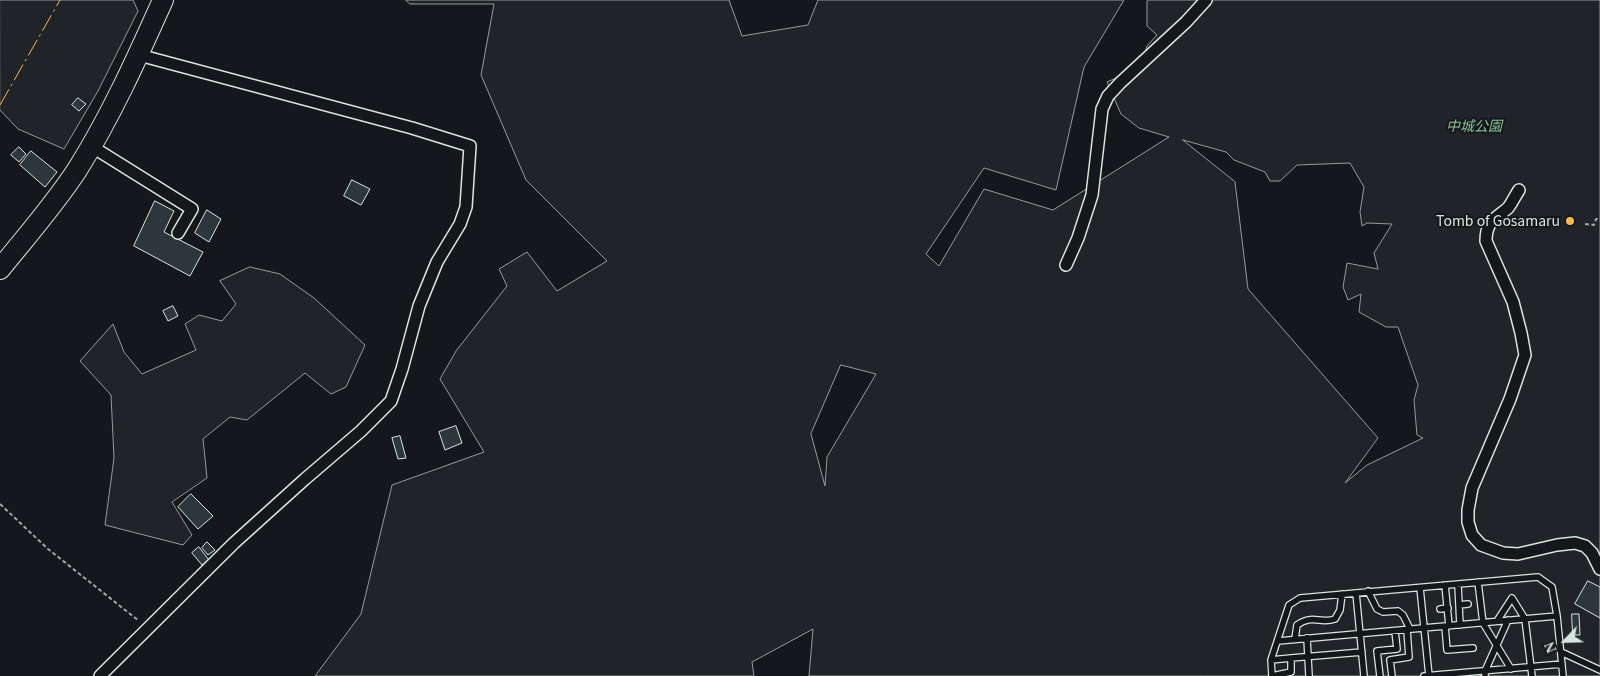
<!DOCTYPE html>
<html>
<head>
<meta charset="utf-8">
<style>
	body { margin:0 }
	#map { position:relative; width:1600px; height:676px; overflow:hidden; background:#14181c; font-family:Georgia,serif }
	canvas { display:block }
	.north { position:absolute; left:1540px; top:616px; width:50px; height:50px; -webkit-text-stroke:4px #14181c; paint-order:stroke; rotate:246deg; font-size:14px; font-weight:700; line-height:20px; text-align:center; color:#d8e6dc }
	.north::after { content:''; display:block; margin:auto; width:18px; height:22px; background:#d8e6dc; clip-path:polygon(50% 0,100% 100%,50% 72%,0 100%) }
</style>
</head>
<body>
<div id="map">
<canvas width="1600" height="676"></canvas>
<div class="north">N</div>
</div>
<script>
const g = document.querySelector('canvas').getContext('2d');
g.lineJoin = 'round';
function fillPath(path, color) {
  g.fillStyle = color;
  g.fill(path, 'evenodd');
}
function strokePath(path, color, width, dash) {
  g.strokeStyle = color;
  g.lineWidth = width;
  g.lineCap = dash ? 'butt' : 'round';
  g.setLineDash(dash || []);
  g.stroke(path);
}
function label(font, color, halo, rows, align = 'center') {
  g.font = font + ' Georgia,"Noto Sans JP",serif';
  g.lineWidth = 4;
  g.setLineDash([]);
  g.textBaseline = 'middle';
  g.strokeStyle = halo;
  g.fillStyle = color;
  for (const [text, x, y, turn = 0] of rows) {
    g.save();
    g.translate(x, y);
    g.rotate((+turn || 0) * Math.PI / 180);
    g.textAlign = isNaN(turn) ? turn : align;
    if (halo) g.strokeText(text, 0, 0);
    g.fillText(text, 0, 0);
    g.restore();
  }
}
const green = new Path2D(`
	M0 0H133L138 11 98 91 64 149 18 129 0 110Z
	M406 0H729L742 36 808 25 818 0H1124L1084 67 1056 190 984 168 926 254 939 266 984 189 1053 210 1169 137 1139 128 1121 114 1107 82 1134 70 1141 65 1147 46 1157 35 1147 26V1L1149 0H1600V676H809L813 629 752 662 754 676H315L361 614 392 485 484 452 440 379 456 351 507 286 499 269 527 252 557 291 607 261 526 180 481 75 494 4H410ZM1183 140 1226 152 1234 160 1265 172 1270 181H1280L1297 165 1350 163 1364 187 1360 212 1362 226 1367 223 1392 224 1374 253 1378 269 1347 263 1343 287 1348 300 1361 294 1359 312 1386 327H1398L1418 385 1414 400 1417 435 1423 438 1367 465 1345 483 1378 438 1248 289 1235 182ZM841 365 876 374 827 457 825 486 811 434Z
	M250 267 280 274 314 298 365 345 346 387 331 394 305 373 247 420 230 417 203 439 207 478 172 502 192 535 183 545 105 525 114 458 111 395 80 361 113 324 124 352 142 374 196 350 185 324 199 315 222 321 236 304 220 281Z`);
const building = new Path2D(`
	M78 98 86 104 79 111 72 105Z
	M19 147 26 154 19 162 11 155Z
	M31 151 57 172 45 187 20 165Z
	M352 180 370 189 361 205 344 196Z
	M155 201 174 211 164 232 203 252 190 276 134 246Z
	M207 210 221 219 209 242 195 233Z
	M173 306 178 316 168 321 163 311Z
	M456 426 462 443 445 450 439 432Z
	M400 436 406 458 398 459 392 438Z
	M191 494 213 516 198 529 178 507Z
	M207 542 215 550 208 555 202 548Z
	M199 547 209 560 202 565 192 553Z
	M1588 581 1600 587V618L1575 604Z
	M1572 614H1579L1580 635H1573Z`);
const path = new Path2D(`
	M1585 224 1594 225 1596 219H1600
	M0 504 48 549 139 621`);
const lane = new Path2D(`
	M1478 582 1483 623 1511 669
	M1445 585 1449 626
	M1458 585 1460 625
	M1420 588 1429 676
	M1368 591 1377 609 1383 612 1398 611 1403 615 1410 629
	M1356 593 1364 676
	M1459 605 1468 604
	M1440 609 1448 608
	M1497 621 1512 598 1525 619 1532 676
	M1445 626 1447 650 1473 648
	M1307 638 1309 676
	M1295 639 1297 625C1312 614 1320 624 1335 619L1340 610 1342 594
	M1278 641 1557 616
	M1561 652 1600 670
	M1271 660 1291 658
	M1272 676 1271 660 1289 605 1300 598 1538 577 1552 587 1557 616 1563 676
	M1272 676 1291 672V658L1362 652
	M1380 676 1377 651 1397 649 1395 631
	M1392 676 1390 660 1409 657 1407 630
	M1424 676 1562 664
	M1485 676V671L1508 620`);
const street = new Path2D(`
	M91 146 192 209 178 233
	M1519 190C1515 196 1512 203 1508 208 1495 219 1486 221 1486 241L1513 302 1521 333 1525 355 1510 399 1472 488 1468 510V522L1472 535 1481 545 1503 553 1518 554 1557 545 1575 543 1585 546 1592 553 1600 569
	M1066 265 1078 238 1092 195 1102 109 1108 96 1120 83 1186 22 1206 0
	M100 676 234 543 305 479 361 431 391 401 402 369 419 306 437 262 460 224 466 207 470 146 412 128 139 55`);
const highway = new Path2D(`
	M0 269C26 237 54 205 77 170 111 116 137 58 163 0`);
const power = new Path2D(`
	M0 105 60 0`);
const markers = [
	[1570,221,5,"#ffb74d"]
];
const parkNames = [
	["中城公園",1474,126]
];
const poiNames = [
	["Tomb of Gosamaru",1560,221]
];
fillPath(green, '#202428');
strokePath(green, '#939e99', 1);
fillPath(building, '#2c363c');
strokePath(building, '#d8e6dc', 1);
strokePath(lane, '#d8e6dc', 8);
strokePath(street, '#d8e6dc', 14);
strokePath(highway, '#d8e6dc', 22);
strokePath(path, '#9da8a2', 2, [4, 2.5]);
strokePath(lane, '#14181c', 5.5);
strokePath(street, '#14181c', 11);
strokePath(highway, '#14181c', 20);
strokePath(power, '#ffb74d', 1, [18, 4, 2.5, 4]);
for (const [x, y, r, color] of markers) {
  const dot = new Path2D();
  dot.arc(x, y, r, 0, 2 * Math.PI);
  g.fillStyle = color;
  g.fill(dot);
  strokePath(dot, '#14181c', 2);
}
label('italic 14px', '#8ac095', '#14181c', parkNames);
label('14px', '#d8e6dc', '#14181c', poiNames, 'right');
</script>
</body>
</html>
